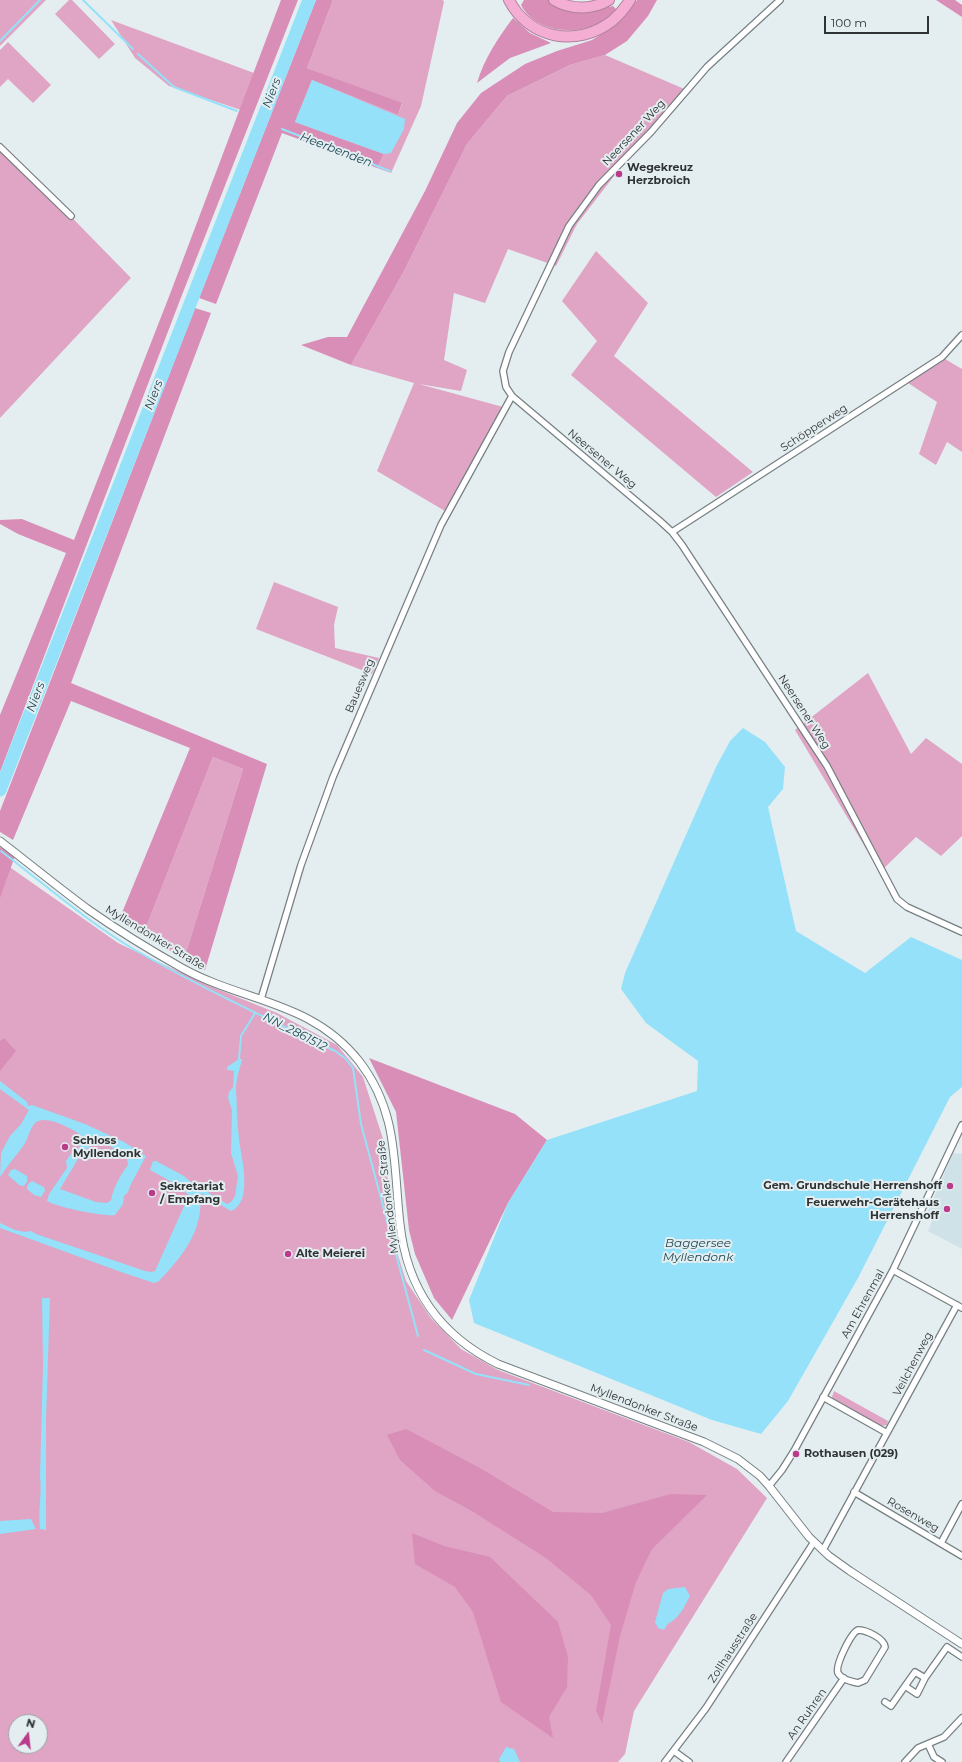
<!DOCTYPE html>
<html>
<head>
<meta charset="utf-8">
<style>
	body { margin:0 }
	#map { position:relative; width:962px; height:1762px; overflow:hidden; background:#e4eef1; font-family:Montserrat,sans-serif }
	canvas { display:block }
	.north { position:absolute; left:8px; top:1714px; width:40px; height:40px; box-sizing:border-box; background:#e4eef1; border:1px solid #9ca3a5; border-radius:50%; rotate:15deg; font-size:11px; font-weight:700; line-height:16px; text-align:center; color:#2f3334 }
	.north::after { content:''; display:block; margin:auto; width:14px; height:18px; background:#b93b8a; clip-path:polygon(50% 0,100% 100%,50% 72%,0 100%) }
	.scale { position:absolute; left:824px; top:16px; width:105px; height:18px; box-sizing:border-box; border:2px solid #2f3334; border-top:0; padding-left:5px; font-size:12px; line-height:14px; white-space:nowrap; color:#2f3334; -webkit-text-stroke:3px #e4eef1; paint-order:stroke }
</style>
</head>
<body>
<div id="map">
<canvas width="962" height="1762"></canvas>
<div class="north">N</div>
<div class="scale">100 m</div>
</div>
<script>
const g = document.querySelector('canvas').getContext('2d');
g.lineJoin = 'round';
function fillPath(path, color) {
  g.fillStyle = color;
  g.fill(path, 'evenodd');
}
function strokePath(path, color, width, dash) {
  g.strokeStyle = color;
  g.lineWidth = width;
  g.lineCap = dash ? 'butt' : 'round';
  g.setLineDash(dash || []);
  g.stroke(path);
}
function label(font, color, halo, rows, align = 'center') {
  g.font = font + ' Montserrat,sans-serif';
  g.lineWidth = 4;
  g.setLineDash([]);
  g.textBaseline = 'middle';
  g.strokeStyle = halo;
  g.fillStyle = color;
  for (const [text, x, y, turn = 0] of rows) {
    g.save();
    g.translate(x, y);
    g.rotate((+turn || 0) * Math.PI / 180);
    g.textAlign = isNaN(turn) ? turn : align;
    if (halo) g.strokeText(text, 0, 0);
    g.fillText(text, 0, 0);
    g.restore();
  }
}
const built = new Path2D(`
	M953 1153 962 1154V1249L928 1231 932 1221 925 1218Z`);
const green = new Path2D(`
	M0 0H46L0 46Z
	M69 0H72L115 44 99 59 55 14Z
	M333 0H443L444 2 421 106 391 173 377 168 384 154 295 122 312 80 398 115 402 104 307 68Z
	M111 20 254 73 241 110 169 86 135 58Z
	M8 42 51 85 33 103 8 79 0 87V50Z
	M605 55 689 91 628 158 577 224 556 266 508 249 485 303 454 293 444 360 467 370 461 391 419 384 503 407 445 511 377 471 414 383 351 365 403 273 467 144 507 96 570 65Z
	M0 144 131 278 0 418Z
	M596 251 648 303 614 356 753 472 716 497 571 375 597 341 562 301Z
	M945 359 962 369V452L947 442 936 465 919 454 937 402 908 383Z
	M274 582 338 607 334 625 335 648 379 658 372 674 256 629Z
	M868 673 911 754 926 738 962 764V836L941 856 916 837 880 872 795 730Z
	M213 757 243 769 184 959 143 935Z
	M1 861 118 943 207 985 277 1013 337 1045 363 1077 385 1145 392 1236 406 1281 431 1318 461 1349 498 1370 689 1442 737 1469 767 1498 634 1711 625 1754 618 1762H0V864ZM16 1722H40V1746H16Z
	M834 1391 888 1421 887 1425 881 1426 834 1400 832 1397Z`);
const forest = new Path2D(`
	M281 0H298L180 300 0 772V715L66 553 18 534 0 524V520L22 519 74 540 170 294Z
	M316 0H333L307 68 402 103 398 115 312 80 295 122 384 154 377 168 282 133 216 304 199 298Z
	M524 0H549L598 9 613 6 617 10C612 13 607 19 602 22 577 36 535 33 521 5Z
	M637 0H657L648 16 627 41 605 55 570 65 507 96 467 144 403 273 351 365 301 345 328 337H347L425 191 457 123 481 93 525 64 557 51 592 40 616 25Z
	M936 0H955L962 5V17Z
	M513 18 530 33 551 43 510 58 477 83C484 59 498 38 513 18Z
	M195 308 211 313 71 683 267 764 205 970 184 959 243 769 213 757 143 935 119 920 190 748 71 701 13 840 0 832V811Z
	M0 847 15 856 0 898Z
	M4 1038 16 1051 0 1071V1041Z
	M369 1058 515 1114 547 1140 508 1203 452 1320 434 1298 415 1254 409 1230 396 1112Z
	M406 1429 480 1468 553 1512 602 1513 671 1494 707 1495 652 1549 636 1582 620 1636 602 1723 596 1711 611 1625 591 1595 546 1558 472 1511 435 1491 400 1460 387 1435Z
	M412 1533 444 1546 490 1557 558 1622 568 1657 567 1687 549 1717 553 1738 501 1702 473 1612 455 1587 415 1564Z`);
const water = new Path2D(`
	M312 80 405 119 404 129 391 153 384 154 295 122Z
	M743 728 765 742 785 767 783 789 768 807 796 931 865 973 911 937 962 960V1087L950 1097 858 1278 788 1401 761 1434 712 1420 474 1323 469 1300 508 1203 547 1140 697 1091 698 1061 646 1023 621 989 625 973 716 767 730 741Z
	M239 1059H242C240 1069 236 1079 236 1089 237 1106 237 1123 239 1139 241 1157 254 1202 231 1211L202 1194 200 1195C204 1230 182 1257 159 1281L154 1283 121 1272 0 1228V1223L15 1230 25 1232 31 1231 36 1234 145 1271 151 1272 155 1271 189 1195 170 1181 150 1170 153 1161H156L184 1176 192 1183 200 1186 209 1193 227 1204 231 1202 235 1196 238 1176 231 1153 232 1110 228 1098 229 1092 233 1087 234 1071 227 1070V1067Z
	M0 1081 27 1102 28 1106 32 1105 85 1124 124 1142 146 1156 130 1186 128 1192 124 1196 123 1204 115 1215C105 1217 56 1207 47 1201L49 1194 67 1168 66 1161 72 1152 75 1154 85 1138C76 1131 46 1113 35 1123 30 1128 28 1139 24 1145 16 1156 7 1166 0 1177L1 1153 10 1136 21 1124 29 1110 0 1089ZM97 1137 127 1158 128 1165C121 1174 113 1188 111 1200L107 1203 96 1202 60 1189 84 1149 90 1148 88 1142 90 1139Z
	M15 1169 27 1176V1182L24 1186 19 1185 8 1175 11 1170Z
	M32 1181 44 1187 45 1191 41 1197 34 1195 27 1189 28 1184Z
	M42 1298H50L46 1419V1530L40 1529C38 1511 42 1494 40 1476L43 1366Z
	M31 1519 36 1529 0 1534V1521Z
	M685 1587 690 1596C686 1603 682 1613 675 1619 669 1624 669 1621 664 1630L658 1628 655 1622 663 1593 668 1589Z
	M506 1747 514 1749 520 1762H500L499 1759Z`);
const stream = new Path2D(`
	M83 0 133 49
	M0 41 40 0
	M138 54 174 87 237 111
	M282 129 390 171
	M1 851C45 885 88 922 135 950 200 987 268 1019 335 1051L345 1058 353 1068 361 1124 418 1336
	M239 1059 241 1036 255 1013
	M424 1350 476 1374 529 1385`);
const river = new Path2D(`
	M0 790 309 0`);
const minor = new Path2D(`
	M780 0 707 67 651 132 599 185 569 226 509 352 503 371 506 387 512 396 660 521 672 532 682 545 827 766 897 899 907 907 962 932
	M0 147 71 216
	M672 532 942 357 962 335
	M261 999 301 865 333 777 441 525 512 396
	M893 1270 962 1308
	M823 1397 887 1433
	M769 1486 782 1470 794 1451 893 1270 962 1125
	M854 1492 962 1556
	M941 1543 962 1504
	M823 1550 957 1305
	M858 1630C866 1630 884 1638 885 1647L865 1680 858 1683C853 1682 841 1679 838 1673 835 1665 851 1633 858 1630Z
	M925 1678 917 1694 905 1686 915 1672 925 1678 947 1647 962 1657
	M885 1702 891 1706 905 1686
	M928 1744 934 1757 942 1762
	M674 1751 689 1762
	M665 1762 706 1708 814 1542
	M786 1762 844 1678
	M905 1762 918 1748 944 1737 962 1718`);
const tertiary = new Path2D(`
	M0 841C30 864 59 888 89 910 119 931 150 950 182 968 243 1002 312 1001 359 1061 399 1113 393 1163 400 1224 407 1289 441 1336 498 1364L704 1442 738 1459 760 1476 769 1486 809 1537 829 1556 850 1571 962 1644`);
const motorway = new Path2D(`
	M509 0C529 39 577 48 612 21 619 15 625 8 630 0
	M554 0C571 10 592 10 609 0`);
const markers = [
	[619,174,4,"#b93b8a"],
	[65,1147,4,"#b93b8a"],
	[950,1186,4,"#b93b8a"],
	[152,1193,4,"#b93b8a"],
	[947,1209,4,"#b93b8a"],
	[288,1254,4,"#b93b8a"],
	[796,1454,4,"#b93b8a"]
];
const streetNames = [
	["Neersener Weg",634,133,-47],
	["Schöpperweg",814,428,-33],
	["Neersener Weg",602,459,40],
	["Bauesweg",360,686,-67],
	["Neersener Weg",804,712,57],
	["Myllendonker Straße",155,938,31],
	["Myllendonker Straße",388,1197,-97],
	["Am Ehrenmal",863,1304,-61],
	["Veilchenweg",913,1364,-62],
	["Myllendonker Straße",644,1408,21],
	["Rosenweg",913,1515,30],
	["Zollhausstraße",733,1648,-57],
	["An Ruhren",807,1714,-55]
];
const poiNames = [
	["Wegekreuz",627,168],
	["Herzbroich",627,181],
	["Schloss",73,1141],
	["Myllendonk",73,1154],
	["Gem. Grundschule Herrenshoff",942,1186,"right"],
	["Sekretariat",160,1187],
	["/ Empfang",160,1200],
	["Feuerwehr-Gerätehaus",939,1203,"right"],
	["Herrenshoff",939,1216,"right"],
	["Alte Meierei",296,1254],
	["Rothausen (029)",804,1454]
];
const waterNames = [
	["Niers",272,93,-69],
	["Heerbenden",336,150,21],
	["Niers",154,395,-69],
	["Niers",36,697,-69],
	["NN_2861512",295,1032,27],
	["Baggersee",698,1243],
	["Myllendonk",698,1257]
];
fillPath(built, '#cfe2e8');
fillPath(green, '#e0a4c4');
fillPath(forest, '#d98eb7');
fillPath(water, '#94e1f9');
strokePath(stream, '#94e1f9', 2);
strokePath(river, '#94e1f9', 13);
strokePath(minor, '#778083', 8);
strokePath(tertiary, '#778083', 9);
strokePath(motorway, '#af829b', 12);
strokePath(minor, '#fff', 5.5);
strokePath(tertiary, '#fff', 7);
strokePath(motorway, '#f4add3', 10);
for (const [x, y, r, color] of markers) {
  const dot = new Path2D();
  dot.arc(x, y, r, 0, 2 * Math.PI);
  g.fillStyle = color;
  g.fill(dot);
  strokePath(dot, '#e4eef1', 1.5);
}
label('11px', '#2f3334', '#e4eef1', streetNames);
label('bold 11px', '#2f3334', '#e4eef1', poiNames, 'left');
label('italic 12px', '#1c4956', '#e4eef1', waterNames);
</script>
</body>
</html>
